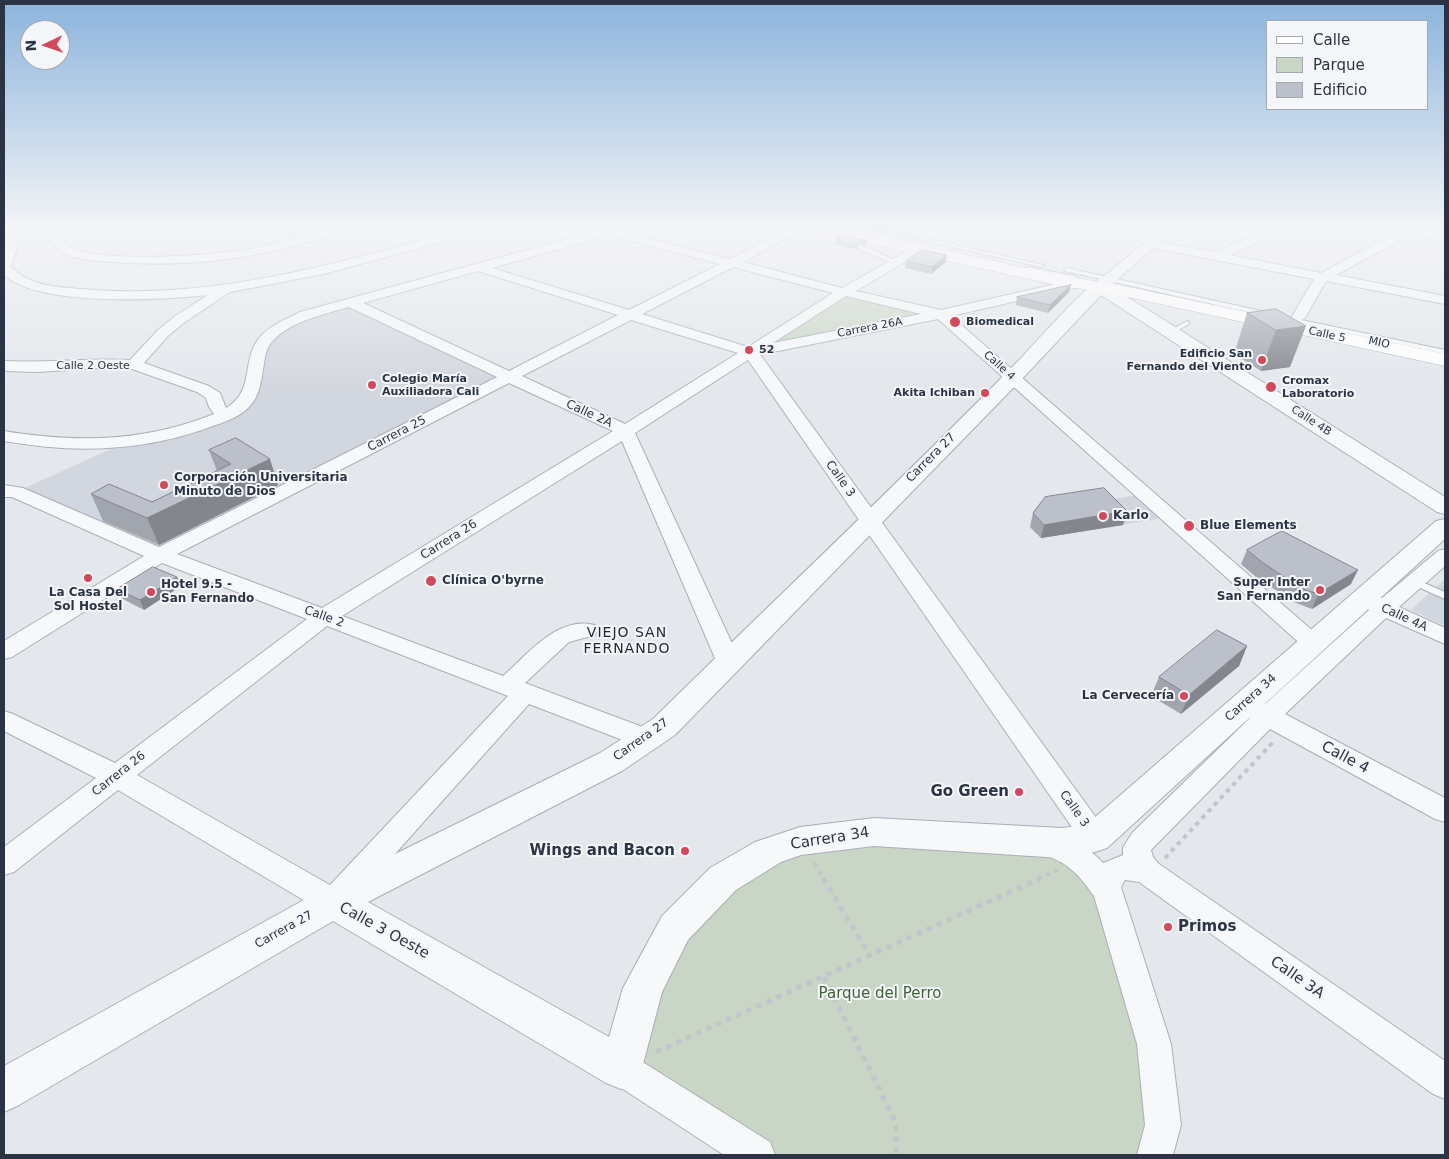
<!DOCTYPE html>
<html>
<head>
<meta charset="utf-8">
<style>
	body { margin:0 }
	#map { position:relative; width:1449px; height:1159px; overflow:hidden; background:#e4e7ec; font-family:"DejaVu Sans",sans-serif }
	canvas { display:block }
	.frame { position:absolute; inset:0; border:5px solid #2b3445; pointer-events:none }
	.legend { position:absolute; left:1266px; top:20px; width:162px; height:90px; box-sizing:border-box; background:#f4f6f9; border:1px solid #a4a8b1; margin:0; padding:6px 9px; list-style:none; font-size:15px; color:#2b3445 }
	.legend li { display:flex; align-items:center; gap:10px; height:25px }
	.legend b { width:25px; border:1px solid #a4a8b1 }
	.north { position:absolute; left:20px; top:20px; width:50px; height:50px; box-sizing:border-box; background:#f4f6f9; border:1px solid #a4a8b1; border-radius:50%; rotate:267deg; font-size:14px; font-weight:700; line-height:20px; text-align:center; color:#2b3445 }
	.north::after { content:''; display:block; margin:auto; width:18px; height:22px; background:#d1495b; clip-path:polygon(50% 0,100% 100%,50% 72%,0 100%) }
</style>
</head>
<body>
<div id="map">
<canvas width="1449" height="1159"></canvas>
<div class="frame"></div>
<ul class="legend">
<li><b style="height:6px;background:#fff"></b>Calle</li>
<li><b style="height:14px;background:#c9d6c5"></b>Parque</li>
<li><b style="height:14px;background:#bbc0ca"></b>Edificio</li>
</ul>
<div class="north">N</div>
</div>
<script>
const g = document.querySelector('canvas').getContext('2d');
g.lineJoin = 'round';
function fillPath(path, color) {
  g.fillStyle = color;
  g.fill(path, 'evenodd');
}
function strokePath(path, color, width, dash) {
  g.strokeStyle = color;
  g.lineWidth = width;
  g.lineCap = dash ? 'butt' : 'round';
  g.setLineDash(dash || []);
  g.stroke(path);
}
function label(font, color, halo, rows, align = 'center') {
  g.font = font + ' "DejaVu Sans",sans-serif';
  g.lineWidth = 4;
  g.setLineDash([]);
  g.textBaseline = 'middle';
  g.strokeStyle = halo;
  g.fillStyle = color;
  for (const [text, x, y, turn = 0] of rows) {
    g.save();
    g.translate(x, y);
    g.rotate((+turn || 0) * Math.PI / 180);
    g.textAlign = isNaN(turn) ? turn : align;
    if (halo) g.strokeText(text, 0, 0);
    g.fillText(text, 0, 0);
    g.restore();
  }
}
const built = new Path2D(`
	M349 302 508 377 160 555 16 492 122 444 155 439 245 403 255 365 279 330Z
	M1145 494 1169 517 1041 538 1030 527 1039 515 1033 512 1036 509 1042 510Z
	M1445 579V626L1411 610Z`);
const green = new Path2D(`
	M844 292 941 314 750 352Z
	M800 841 1045 843 1089 867 1163 1125 1155 1155H757L621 1068 675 928Z`);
const pathFar1 = new Path2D(`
	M1165 858 1274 741
	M814 863 824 879
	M1038 879 1058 870`);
const path = new Path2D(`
	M823 878 870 956
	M824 977 896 1123V1155
	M656 1052 1041 878`);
const service = new Path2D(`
	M873 229H885L1044 265 1041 267Z
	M836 231 841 232 834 240 836 241V243L828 242V240Z
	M860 246 875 251 898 262 893 263 858 249 857 248Z
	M1028 267 1075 276 1078 278 1075 280 1026 270 1025 269Z
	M1067 268 1270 313 1273 315 1270 317 1065 271 1064 270Z
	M1287 317 1445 350V354L1285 320 1284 319Z
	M1187 321 1189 322V324L1173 333 1168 332Z
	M1415 579 1445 592V599L1411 584 1410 582Z`);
const minor = new Path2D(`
	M46 229H57C61 234 63 242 68 245 96 265 216 255 252 249 282 243 311 229 340 229 333 237 316 240 305 243 242 261 178 267 112 262 96 261 75 260 60 251 53 247 50 237 46 229Z
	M205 229H305L306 231 300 235 248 237 210 232Z
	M463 229H483L482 231 324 274 230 292 185 322 168 336 144 363 209 386 220 393 226 408C256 390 240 361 260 337 270 325 287 319 300 312L604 229H624L622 232 730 259 788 229H803L743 262 842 288 916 246 922 250 920 253 856 291 941 310 1078 279 1083 280 1085 283 1083 286 951 316 1321 638 1324 643 1321 648 1313 651 1305 648 938 319 763 354 759 353 1105 830 1109 838 1105 846 1095 850 1085 846 748 360 635 433 741 663 737 669 729 671 721 669 717 663 622 441 342 616 503 676C528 654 558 615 595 625L598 630 595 635 569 642 525 683 656 732 660 739 656 746 647 749 638 746 529 704 344 911 333 915 322 911 118 790 14 872 4 875V847L96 778 4 731V711L13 714 115 763 307 619 162 563 12 657 4 659V641L144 556 12 497H4V485L23 488 159 547 497 377 349 307C325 314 287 322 271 343 266 349 265 357 264 364 261 379 261 395 249 407 238 419 218 424 202 430 136 452 72 453 4 441V431C76 443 145 442 214 414L209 407 206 398 197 392 132 369 101 368 37 372 4 371V361C46 363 88 358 130 360L158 330 175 316 208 295C161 300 39 307 4 275V251L6 246 4 238H12L18 245 11 267C29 286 57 287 82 289 212 301 338 263 463 229ZM609 235 720 264 629 310 492 268ZM733 267 833 293 748 347 642 314ZM478 271 618 315 509 371 363 303ZM846 296 921 314 773 343ZM631 320 738 353 625 424 522 376ZM509 383 613 431 322 608 177 554ZM327 626 508 696 330 885 137 775Z
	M1151 229H1163L1158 242 1215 252 1269 229H1285L1230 255 1321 273 1402 229H1423L1445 235V243L1412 234 1336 275 1445 296V304L1326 281 1305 318 1298 322 1291 318 1314 279 1153 248 1118 279H1108L1107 276 1108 273 1146 242Z
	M1445 549V566L1399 607 1445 628V644L1386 618 1285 714 1445 798V822L1435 819 1270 729 1151 850 1153 857 1159 864 1445 1061V1099L1433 1094 1139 882 1125 880 1121 887 1171 1044 1181 1125 1173 1155H1137L1145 1125 1137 1044 1094 896C1086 885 1078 874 1067 866 1056 858 1042 856 1036 844L1040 836C1062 828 1088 847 1103 863L1123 855V847L1133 832 1250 718 1244 710 1247 704 1256 701 1265 704 1369 610 1362 603 1365 598 1373 596 1382 598 1438 551Z
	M621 1051 633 1056 770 1142 775 1155H724L609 1080 604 1068 609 1056Z`);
const tertiary = new Path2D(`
	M1113 271 1119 273 1121 276 1110 286 1445 497V514L1437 512 1101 295 1019 382 675 735 622 771 368 902 609 1037 623 988 662 916 710 868 755 842 800 827 874 818 1062 828 1086 825 1436 521 1445 519V539L1107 848 1095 852 1062 858 874 846 801 855 781 862 736 890 688 940 662 992 642 1068 636 1083 621 1089 606 1083 333 921 19 1105 4 1112V1066L320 891 600 753 653 719C776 598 902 480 1023 356 1039 339 1094 276 1113 271Z`);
const primary = new Path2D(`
	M820 229H850L1052 274 1119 285 1445 354V366L1119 295 1052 284 827 234Z`);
const wall = new Path2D(`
	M862 229H886V234Z
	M836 241H867V245L859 244 856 249 836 245Z
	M906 261 946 262 931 274 905 268Z
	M1069 292 1048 313 1016 305 1017 297Z
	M1276 309 1290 367 1261 371 1234 354 1247 313Z
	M209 450 278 485 159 545 103 521 91 494 152 502 217 471Z
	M1127 511 1123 525 1041 538 1030 527 1033 513Z
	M1247 550 1351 584 1312 609 1294 602 1256 577 1241 564Z
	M177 577 181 586 144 610 121 598 117 589Z
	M1247 646 1239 666 1181 714 1151 696 1159 677Z`);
const shadedWall = new Path2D(`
	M947 255 946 262 931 274 932 267Z
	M1071 285 1069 292 1048 313 1050 305Z
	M1306 326 1290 367 1261 371 1276 330Z
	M270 459 278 485 159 545 147 518Z
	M1127 511 1123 525 1041 538 1044 525Z
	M1358 570 1351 584 1312 609 1318 594Z
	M177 577 181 586 144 610 140 600Z
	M1247 646 1239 666 1181 714 1189 695Z`);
const building = new Path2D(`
	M840 235 867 241H859L856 246 836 241Z
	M922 250 947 255 932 267 906 261Z
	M1071 285 1050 305 1017 297Z
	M1276 309 1306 326 1276 330 1247 313Z
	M236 438 270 459 147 518 91 494 109 484 152 502 231 464 209 450Z
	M1104 488 1127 511 1044 525 1033 513 1045 497Z
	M1282 531 1358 570 1318 594 1300 588 1262 562 1247 550Z
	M153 567 177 577 140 600 117 589Z
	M1217 630 1247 646 1189 695 1159 677Z`);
const markers = [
	[955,322,6,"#d1495b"],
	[749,350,5,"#d1495b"],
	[1262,360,5,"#d1495b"],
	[372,385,5,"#d1495b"],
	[1271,387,6,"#d1495b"],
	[985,393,5,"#d1495b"],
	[164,485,5,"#d1495b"],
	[1103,516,5,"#d1495b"],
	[1189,526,6,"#d1495b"],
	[88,578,5,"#d1495b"],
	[431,581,6,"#d1495b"],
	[1320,590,5,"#d1495b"],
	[151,592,5,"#d1495b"],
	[1184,696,5,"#d1495b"],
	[1019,792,5,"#d1495b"],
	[685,851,5,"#d1495b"],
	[1168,927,5,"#d1495b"]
];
const farPoinames = [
	["Biomedical",966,322],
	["52",759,350],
	["Edificio San",1252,354,"right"],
	["Fernando del Viento",1252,367,"right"],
	["Colegio María",382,379],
	["Auxiliadora Cali",382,392],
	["Cromax",1282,381],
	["Laboratorio",1282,394],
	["Akita Ichiban",975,393,"right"]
];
const farStreetnames = [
	["Carrera 26A",870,328,-11],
	["Calle 5",1327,335,12],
	["MIO",1379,343,12],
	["Calle 2 Oeste",93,366],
	["Calle 4",999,366,42],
	["Calle 4B",1311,421,33]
];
const streetNames = [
	["Calle 2A",589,414,25],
	["Carrera 25",397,434,-27],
	["Carrera 27",931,458,-45],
	["Calle 3",840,479,55],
	["Carrera 26",449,540,-32],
	["Calle 2",324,617,20],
	["Calle 4A",1404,618,25],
	["Carrera 34",1251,698,-42],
	["Carrera 27",641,740,-35],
	["Carrera 26",119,774,-38],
	["Calle 3",1074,809,55],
	["Carrera 27",284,930,-29]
];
const poiNames = [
	["Corporación Universitaria",174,478],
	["Minuto de Dios",174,492],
	["Karlo",1113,516],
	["Blue Elements",1200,526],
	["Clínica O'byrne",442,581],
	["Super Inter",1310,583,"right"],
	["San Fernando",1310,597,"right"],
	["Hotel 9.5 -",161,585],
	["San Fernando",161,599],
	["La Casa Del",88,593,"center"],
	["Sol Hostel",88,607,"center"],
	["La Cervecería",1174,696,"right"]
];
const neighbourhoodNames = [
	["VIEJO SAN",627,633],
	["FERNANDO",627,649]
];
const nearStreetnames = [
	["Calle 4",1345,758,28],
	["Carrera 34",830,839,-9],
	["Calle 3 Oeste",384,931,29],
	["Calle 3A",1297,978,35]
];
const nearPoinames = [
	["Go Green",1009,792],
	["Wings and Bacon",675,851],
	["Primos",1178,927,"left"]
];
const nearParknames = [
	["Parque del Perro",880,994]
];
fillPath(built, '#d2d6de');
fillPath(green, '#c9d6c5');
strokePath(service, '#a9aeb7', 2);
strokePath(minor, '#a9aeb7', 2);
strokePath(tertiary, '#a9aeb7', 2);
strokePath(primary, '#a3abb8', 1);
strokePath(pathFar1, '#c2c5cb', 4, [4.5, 4.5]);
strokePath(path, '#c2c5cb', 5, [5.5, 5.5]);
fillPath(service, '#f7f8fa');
fillPath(minor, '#f7f8fa');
fillPath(tertiary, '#f7f8fa');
fillPath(primary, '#fff');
fillPath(wall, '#a1a5ae');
fillPath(shadedWall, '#83868d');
fillPath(building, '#bbc0ca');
strokePath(building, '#83868d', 1);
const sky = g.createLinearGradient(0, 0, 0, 392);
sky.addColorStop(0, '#8bb4dd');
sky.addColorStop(0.58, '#f3f4f6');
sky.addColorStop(1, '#f3f4f600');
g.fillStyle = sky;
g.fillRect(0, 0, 1449, 392);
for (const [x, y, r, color] of markers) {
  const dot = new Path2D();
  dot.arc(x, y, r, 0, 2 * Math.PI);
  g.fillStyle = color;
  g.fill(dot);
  strokePath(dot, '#f4f6f9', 2);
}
label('bold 11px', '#2b3445', '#f4f6f9', farPoinames, 'left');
label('11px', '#2b3445', '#f4f6f9', farStreetnames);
label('12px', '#2b3445', '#f4f6f9', streetNames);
label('bold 12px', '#2b3445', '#f4f6f9', poiNames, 'left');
g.letterSpacing = '1px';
label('14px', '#1d2536', '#f4f6f9', neighbourhoodNames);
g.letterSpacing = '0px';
label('15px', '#2b3445', '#f4f6f9', nearStreetnames);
label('bold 15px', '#2b3445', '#f4f6f9', nearPoinames, 'right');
label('15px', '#3f6138', '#f4f6f9', nearParknames);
</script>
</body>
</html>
